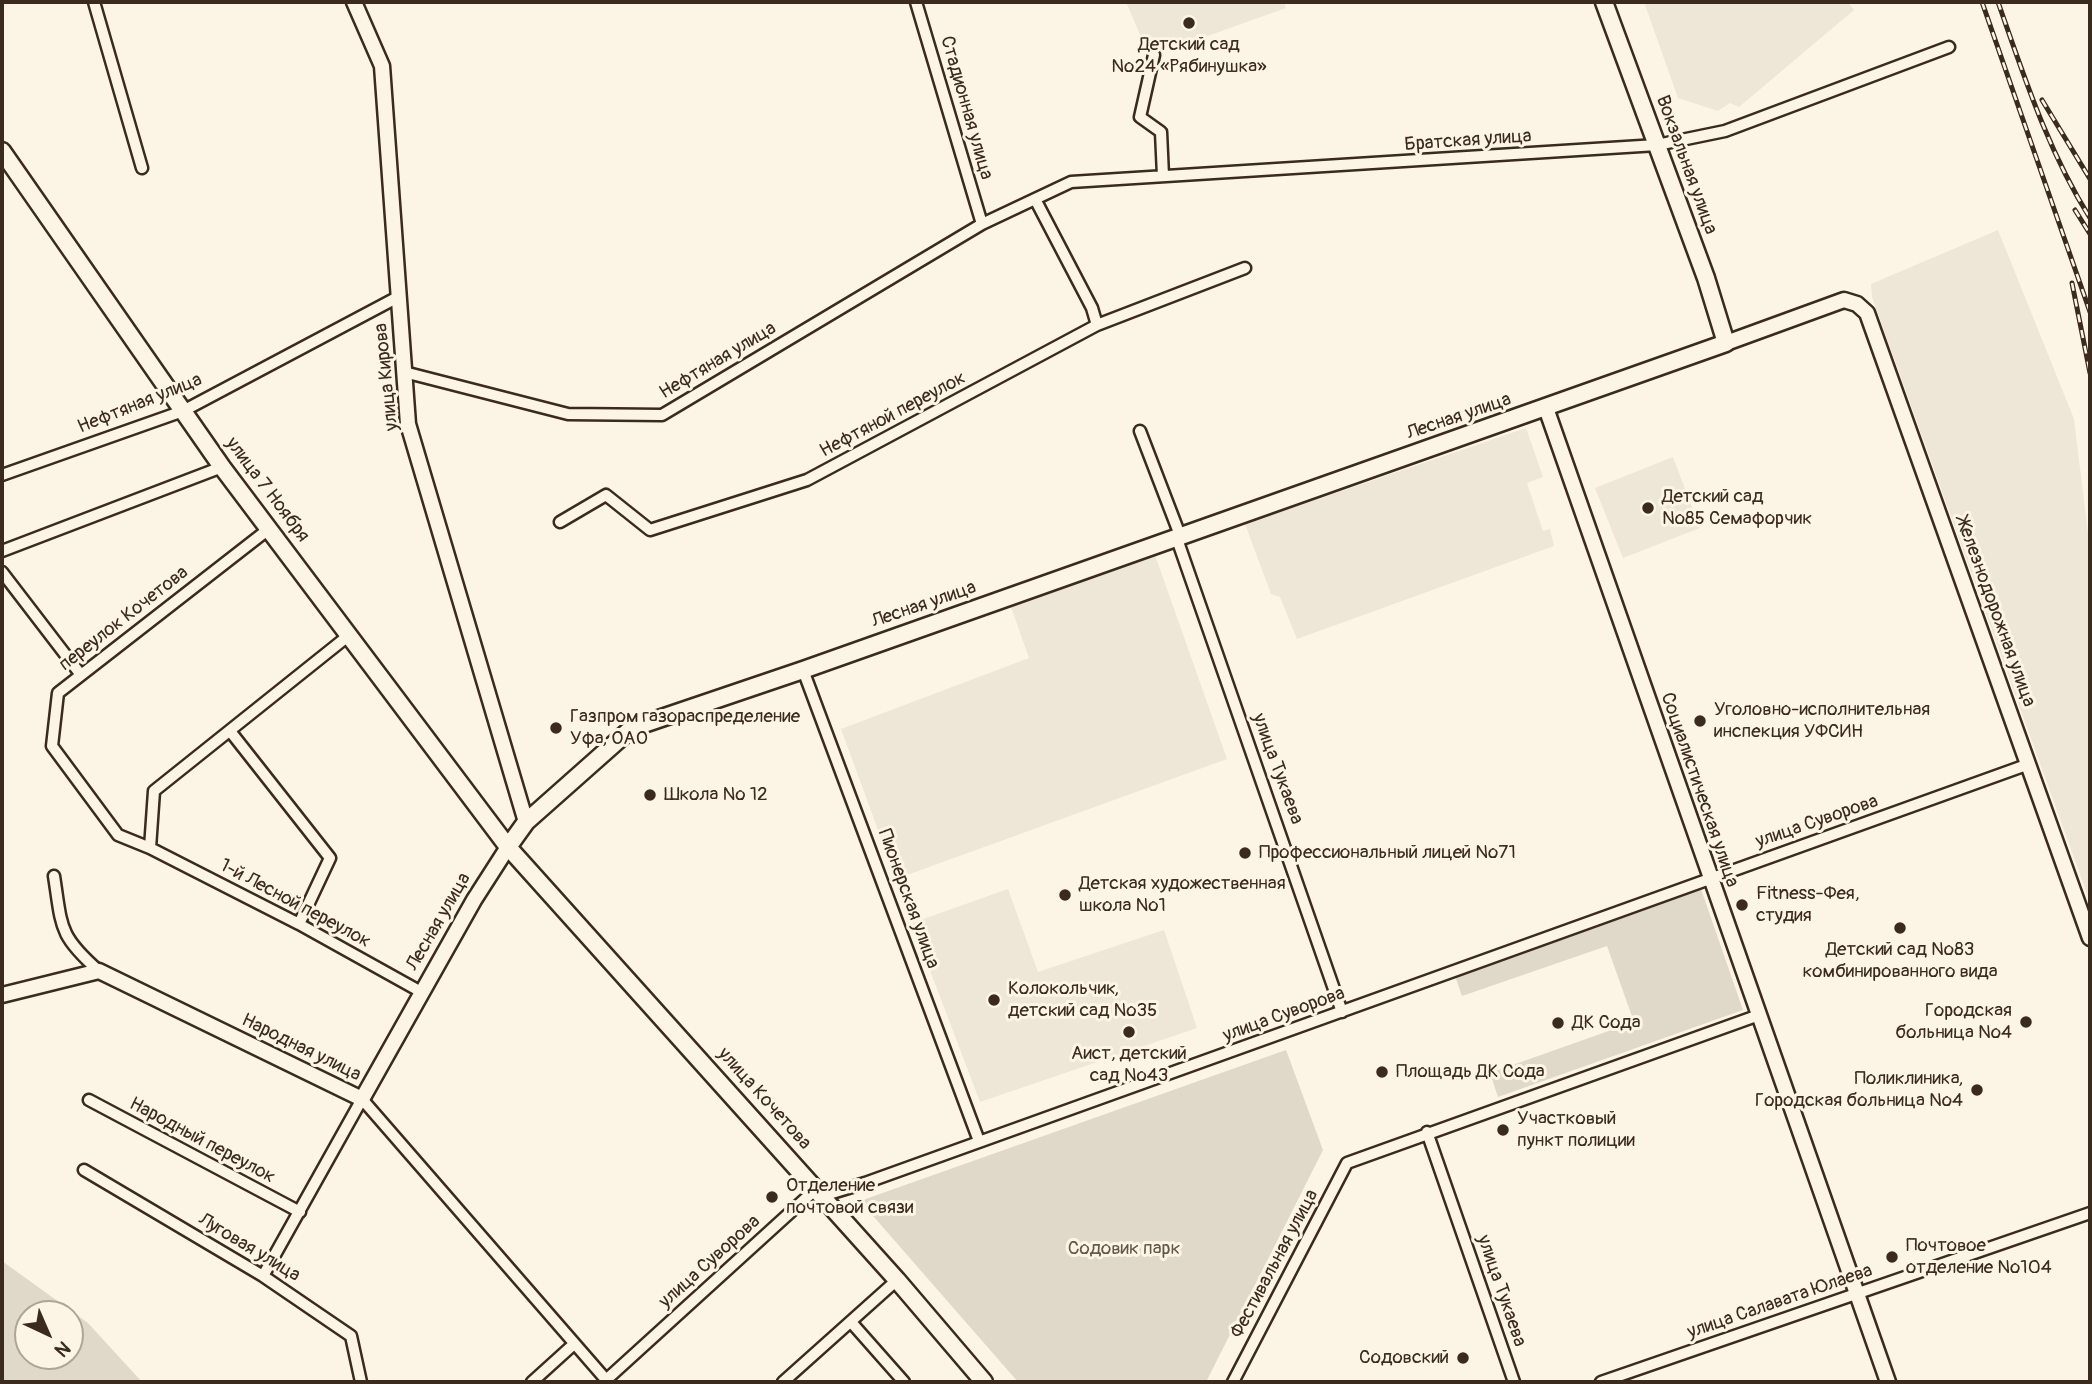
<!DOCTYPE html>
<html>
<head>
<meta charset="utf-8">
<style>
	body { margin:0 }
	#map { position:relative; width:2092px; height:1384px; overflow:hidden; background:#fcf5e5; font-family:Pangolin,sans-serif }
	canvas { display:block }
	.frame { position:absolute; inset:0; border:4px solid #3b2a1e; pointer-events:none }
	.north { position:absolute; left:14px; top:1300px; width:70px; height:70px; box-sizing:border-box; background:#fcf5e5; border:2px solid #afa495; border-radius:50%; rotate:136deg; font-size:19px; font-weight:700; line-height:28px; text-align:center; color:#3b2a1e }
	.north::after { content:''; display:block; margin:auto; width:24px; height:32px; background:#3b2a1e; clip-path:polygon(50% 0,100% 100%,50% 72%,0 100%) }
</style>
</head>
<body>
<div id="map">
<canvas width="2092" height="1384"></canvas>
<div class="frame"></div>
<div class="north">N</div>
</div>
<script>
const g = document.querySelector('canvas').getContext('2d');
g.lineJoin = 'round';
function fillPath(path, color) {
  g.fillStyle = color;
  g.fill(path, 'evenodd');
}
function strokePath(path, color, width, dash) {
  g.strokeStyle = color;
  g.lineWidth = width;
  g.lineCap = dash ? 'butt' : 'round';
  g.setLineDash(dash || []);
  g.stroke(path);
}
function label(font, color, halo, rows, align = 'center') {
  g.font = font + ' Pangolin,sans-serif';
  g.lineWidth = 6;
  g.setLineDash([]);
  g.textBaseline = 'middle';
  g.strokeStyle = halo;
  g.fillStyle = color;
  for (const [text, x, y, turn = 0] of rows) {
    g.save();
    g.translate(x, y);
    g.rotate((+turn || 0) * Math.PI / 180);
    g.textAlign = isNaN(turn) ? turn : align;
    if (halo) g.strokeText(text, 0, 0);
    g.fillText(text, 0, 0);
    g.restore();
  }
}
const built = new Path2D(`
	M1126 2H1284L1286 8 1160 53 1146 49Z
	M1644 2H1848L1854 10 1739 107 1730 103 1718 111 1678 98Z
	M1998 230 2074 419 2090 550V902L1872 297 1871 284Z
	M1526 428 1543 477 1527 483 1543 531 1550 529 1554 546 1297 639 1280 597 1271 594 1245 524Z
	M1673 457 1700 528 1623 558 1595 488Z
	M1155 555 1227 759 896 879 841 729 1029 658 1011 607Z
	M1008 889 1038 972 1164 930 1197 1028 980 1102 912 923Z`);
const green = new Path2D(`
	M1701 889 1743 1010 1498 1097 1490 1073 1634 1022 1607 946 1462 996 1455 976Z
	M1286 1050 1323 1150 1206 1382H1018L860 1201Z
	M2 1261 88 1323 142 1382H2ZM28 1314H70V1356H28Z`);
const street = new Path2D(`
	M94 2 142 168
	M916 2 982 224
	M1154 55 1140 117 1161 132 1163 176
	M1035 199 1092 308 1097 325
	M404 372 568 414 662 415 982 224 1071 182 1657 145 1725 131 1949 47
	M1140 431 1178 530 1177 539 1342 1012
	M2 475 183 411 398 297
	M560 522 606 495 650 530 807 480 1097 325 1245 268
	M270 528 58 693 52 746 118 835 150 848 299 924 423 993
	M2 551 222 467
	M2 572 81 675
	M803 670 979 1141
	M230 731 330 858 299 924
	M150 848 154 791 348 636
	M54 876C62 927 58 935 99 971
	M89 1100 300 1212
	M1427 1132 1514 1382
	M84 1170 263 1276 351 1336 361 1382
	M263 1276 362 1099 608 1382
	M851 1322 904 1382
	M606 1380 816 1189 832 1193 865 1183 2029 764
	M532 1382 574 1344
	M783 1382 897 1280
	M1233 1382 1347 1163 1759 1015
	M1601 1382 2090 1213`);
const secondary = new Path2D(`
	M354 2 382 66 408 424 526 822
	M1726 343 1844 300 1857 304 1867 313 2090 938
	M1546 408 1888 1382
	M2 995 99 971 362 1099 474 900 508 847`);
const primary = new Path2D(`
	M2 151 222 467 508 847 897 1280 984 1382
	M508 847 526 822 632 728 803 670 1726 343 1706 278 1604 2`);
const rail = new Path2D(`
	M1982 2 2090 312
	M1998 2C2024 76 2048 151 2090 218
	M2042 100 2090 179
	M2075 210 2090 234
	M2072 283 2090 373`);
const markers = [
	[1189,23,7,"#3b2a1e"],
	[1648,508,7,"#3b2a1e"],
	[1700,721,7,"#3b2a1e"],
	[556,728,7,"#3b2a1e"],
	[650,795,7,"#3b2a1e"],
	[1245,853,7,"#3b2a1e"],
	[1065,895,7,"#3b2a1e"],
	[1742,905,7,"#3b2a1e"],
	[1900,928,7,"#3b2a1e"],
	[994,1000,7,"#3b2a1e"],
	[2026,1022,7,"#3b2a1e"],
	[1558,1023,7,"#3b2a1e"],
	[1129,1032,7,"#3b2a1e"],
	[1382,1072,7,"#3b2a1e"],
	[1977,1090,7,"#3b2a1e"],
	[1503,1130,7,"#3b2a1e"],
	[772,1197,7,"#3b2a1e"],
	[1892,1257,7,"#3b2a1e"],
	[1463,1358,7,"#3b2a1e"]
];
const poiNames = [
	["Детский сад",1189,45,"center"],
	["№24 «Рябинушка»",1189,67,"center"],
	["Детский сад",1662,497],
	["№85 Семафорчик",1662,519],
	["Уголовно-исполнительная",1714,710],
	["инспекция УФСИН",1714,732],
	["Газпром газораспределение",570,717],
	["Уфа, ОАО",570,739],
	["Школа № 12",664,795],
	["Профессиональный лицей №71",1259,853],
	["Детская художественная",1079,884],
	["школа №1",1079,906],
	["Fitness-Фея,",1756,894],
	["студия",1756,916],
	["Детский сад №83",1900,950,"center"],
	["комбинированного вида",1900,972,"center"],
	["Колокольчик,",1008,989],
	["детский сад №35",1008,1011],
	["Городская",2012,1011,"right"],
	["больница №4",2012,1033,"right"],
	["ДК Сода",1572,1023],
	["Аист, детский",1129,1054,"center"],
	["сад №43",1129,1076,"center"],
	["Площадь ДК Сода",1396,1072],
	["Поликлиника,",1963,1079,"right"],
	["Городская больница №4",1963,1101,"right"],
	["Участковый",1517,1119],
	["пункт полиции",1517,1141],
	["Отделение",786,1186],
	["почтовой связи",786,1208],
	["Почтовое",1906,1246],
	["отделение №104",1906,1268],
	["Содовский",1449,1358,"right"]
];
const streetNames = [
	["Стадионная улица",966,108,74],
	["Братская улица",1468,141,-4],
	["Вокзальная улица",1686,165,70],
	["Нефтяная улица",718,361,-31],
	["улица Кирова",387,377,-96],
	["Нефтяная улица",140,404,-22],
	["Нефтяной переулок",893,415,-28],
	["Лесная улица",1459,417,-19],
	["улица 7 Ноября",267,490,53],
	["Лесная улица",924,605,-19],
	["Железнодорожная улица",1995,612,70],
	["переулок Кочетова",124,619,-38],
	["улица Тукаева",1277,769,70],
	["Социалистическая улица",1699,790,71],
	["улица Суворова",1817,822,-19],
	["Пионерская улица",908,899,70],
	["1-й Лесной переулок",295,904,28],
	["Лесная улица",439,922,-60],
	["улица Суворова",1284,1015,-20],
	["Народная улица",301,1048,26],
	["улица Кочетова",764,1099,48],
	["Народный переулок",202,1141,28],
	["Луговая улица",249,1248,31],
	["улица Суворова",710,1262,-42],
	["Фестивальная улица",1275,1264,-62],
	["улица Тукаева",1501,1291,71],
	["улица Салавата Юлаева",1780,1302,-19]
];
const parkNames = [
	["Содовик парк",1124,1249]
];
fillPath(built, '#eee6d6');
fillPath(green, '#e0d8c8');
strokePath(street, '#3b2a1e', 15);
strokePath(secondary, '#3b2a1e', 19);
strokePath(primary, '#3b2a1e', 21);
strokePath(street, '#fcf5e5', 10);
strokePath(secondary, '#fcf5e5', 14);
strokePath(primary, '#fcf5e5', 16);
strokePath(rail, '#3b2a1e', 5);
strokePath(rail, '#fcf5e5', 2.5, [8]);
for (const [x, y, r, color] of markers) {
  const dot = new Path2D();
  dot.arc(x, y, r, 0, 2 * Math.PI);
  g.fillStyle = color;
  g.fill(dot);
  strokePath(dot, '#fcf5e5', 2.5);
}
label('19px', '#3b2a1e', '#fcf5e5', poiNames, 'left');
label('19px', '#3b2a1e', '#fcf5e5', streetNames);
label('19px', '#645648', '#fcf5e5', parkNames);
</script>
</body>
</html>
